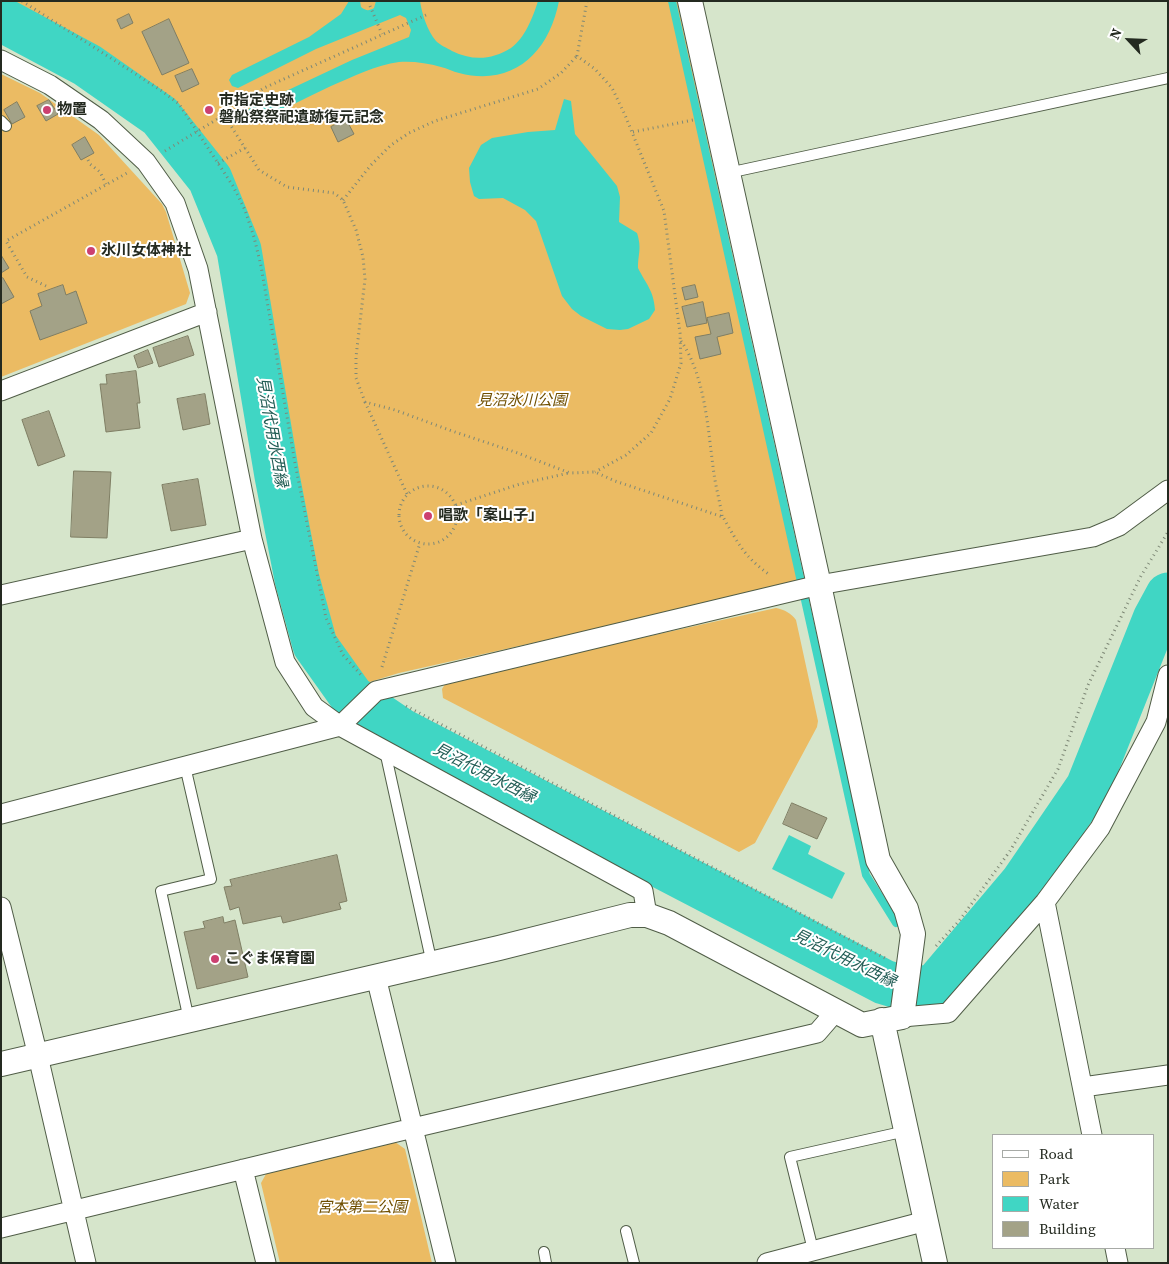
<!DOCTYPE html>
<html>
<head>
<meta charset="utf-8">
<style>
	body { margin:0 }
	#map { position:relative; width:1169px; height:1264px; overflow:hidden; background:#d6e5cb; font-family:"Source Serif 4",serif }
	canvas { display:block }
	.frame { position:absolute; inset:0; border:2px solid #242a20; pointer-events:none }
	.legend { position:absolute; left:992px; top:1134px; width:162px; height:115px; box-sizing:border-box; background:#fff; border:1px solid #a7aaa6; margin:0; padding:6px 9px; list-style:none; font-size:15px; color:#242a20 }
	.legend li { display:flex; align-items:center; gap:10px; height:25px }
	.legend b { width:25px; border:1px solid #a7aaa6 }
	.north { position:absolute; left:1104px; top:15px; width:50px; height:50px; -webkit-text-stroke:4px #fff; paint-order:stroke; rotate:295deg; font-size:14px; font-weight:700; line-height:20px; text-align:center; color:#242a20 }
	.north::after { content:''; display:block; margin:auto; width:18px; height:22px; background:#242a20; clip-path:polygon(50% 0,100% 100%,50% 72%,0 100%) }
</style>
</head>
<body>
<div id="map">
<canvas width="1169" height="1264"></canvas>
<div class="frame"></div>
<ul class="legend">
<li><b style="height:6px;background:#fff"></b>Road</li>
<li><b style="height:14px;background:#ebbb63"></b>Park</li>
<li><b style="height:14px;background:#40d6c4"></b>Water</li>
<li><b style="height:14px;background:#a3a287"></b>Building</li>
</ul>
<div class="north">N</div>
</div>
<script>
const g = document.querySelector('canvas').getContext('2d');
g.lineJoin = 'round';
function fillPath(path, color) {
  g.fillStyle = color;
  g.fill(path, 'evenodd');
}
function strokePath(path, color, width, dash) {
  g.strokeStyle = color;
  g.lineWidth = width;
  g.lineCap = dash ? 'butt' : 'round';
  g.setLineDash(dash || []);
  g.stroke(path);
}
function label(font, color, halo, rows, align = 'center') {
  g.font = font + ' "Source Serif 4","Noto Sans JP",serif';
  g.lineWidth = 4;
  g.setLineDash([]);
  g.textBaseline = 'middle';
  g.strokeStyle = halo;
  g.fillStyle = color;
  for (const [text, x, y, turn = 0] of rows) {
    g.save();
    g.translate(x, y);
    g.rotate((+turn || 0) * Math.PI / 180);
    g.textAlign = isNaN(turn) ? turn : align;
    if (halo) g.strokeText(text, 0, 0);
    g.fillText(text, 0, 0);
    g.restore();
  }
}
const green = new Path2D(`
	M11 1H677L804 582 399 673 363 684 340 657 322 619 293 463 259 267C248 225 233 192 210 155 195 130 183 112 160 94L30 11Z
	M1 74 40 93 99 135 162 204 166 212 190 293 186 304 1 377Z
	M776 608C785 610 791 613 796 620L818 721 817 727 755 843 739 852 443 698 442 689 447 681Z
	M395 1142 405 1149 432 1263H280L261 1183 266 1174Z`);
const water = new Path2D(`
	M349 1H360L361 7C366 11 369 11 374 8L376 1H420C422 14 427 30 436 41 440 45 447 48 452 51 472 61 492 60 511 48 525 38 533 17 538 1H559C549 53 513 87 459 73 453 72 447 68 441 67 428 63 412 61 399 62 376 65 352 77 331 86 306 98 281 110 256 123L248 121 245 114 250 108 352 60 409 37 411 30 406 18 400 15 316 49 238 88 232 86 229 80 232 75 309 37 341 14Z
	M564 99 571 101 575 134 617 186 620 197 619 222 637 233C642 249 638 253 638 268 646 284 654 291 655 310L649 319 628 329 620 330 607 329 581 316 572 309 562 296 536 221 525 210 503 198 479 199 474 196 470 182 469 168 481 145 492 138 528 132 555 130Z
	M789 835 811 846 808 854 845 873 832 899 772 869Z`);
const stream = new Path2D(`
	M672 1 866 875 896 923`);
const river = new Path2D(`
	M1 19 87 65 160 116 210 179 239 250 277 476 297 579 315 645 352 697 402 731 884 982 914 991 936 985 1023 882 1088 787 1155 619 1168 595`);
const building = new Path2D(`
	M129 14 133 23 121 29 117 20Z
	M169 19 189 63 162 75 142 32Z
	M192 69 199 84 182 92 175 76Z
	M49 100 58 114 46 121 37 106Z
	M17 102 25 117 12 124 4 110Z
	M346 119 354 134 338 142 331 127Z
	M85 137 94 153 81 160 72 145Z
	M1 255 9 268 1 273Z
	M3 278 14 297 1 304V279Z
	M63 285 66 295 76 291 87 323 40 340 30 311 42 306 38 294Z
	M695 285 698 297 685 300 682 288Z
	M703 302 707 323 687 327 682 307Z
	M729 313 733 333 717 337 721 354 700 359 695 337 711 334 707 318Z
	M188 336 194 355 159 367 153 348Z
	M148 350 153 363 138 368 134 356Z
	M136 371 140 403H137L140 428 106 432 100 384H107L106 375Z
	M205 394 210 424 183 430 177 399Z
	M49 411 65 456 38 466 22 420Z
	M74 471 111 472 107 538 71 537Z
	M198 479 206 525 171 531 162 485Z
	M792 803 827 818 817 839 783 824Z
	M337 855 347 901 339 903 341 909 283 923 281 916 243 924 239 907 230 910 224 887 232 886 230 880Z
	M223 917 224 923 235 920 248 977 197 989 184 932 205 928 203 922Z`);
const path = new Path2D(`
	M22 1 162 91 179 104 233 186 245 210 254 237 261 266 295 463 326 618 343 655 362 676
	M587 1 577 56 595 69 612 88 625 115 664 211 680 333 681 363 670 399 651 433 626 455 595 472
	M370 6 382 34
	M426 15 264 88 224 115 259 170 287 187 334 193 343 200 356 230 363 257 365 279 356 357V378L365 402 395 410 452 431 515 452 570 473 595 472 615 481 723 517C738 543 744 557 770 575
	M633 132 693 120
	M165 151 224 115
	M88 160 90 164 100 172 106 184
	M218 163 245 148
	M343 200 371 165 391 145 409 133 435 121 538 89 561 73 577 56
	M46 286 27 277 6 241 127 173
	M681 341C706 377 708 432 714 474 716 488 720 502 722 516
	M365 402 407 494
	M399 515a29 29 0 1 1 58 0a29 29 0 1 1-58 0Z
	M456 505 520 484 569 473
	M382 667 420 543
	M406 706 885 958
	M936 946 959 921 1010 851 1058 769 1088 685 1141 576 1168 532`);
const service = new Path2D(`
	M1 121 6 126
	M728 173 1168 78
	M385 751 432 964
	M185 766 211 879 161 891 189 1020
	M626 1231 634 1263
	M813 1250 790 1157 906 1131
	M544 1252 546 1263`);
const minor = new Path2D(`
	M1 60 50 85 101 120 146 162 175 203 198 269 252 539 285 662 314 707 340 726 376 691 819 585 1093 537 1119 526 1168 490
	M1 391 207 312
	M1 595 252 539
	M1 814 340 726 643 891 647 915
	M1045 902 1092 1135
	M1 907 38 1056 86 1263
	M376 977 446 1263
	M902 1017 948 1013 1045 902 1100 828 1156 722 1168 675
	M1083 1087 1168 1075
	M243 1169 266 1263
	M1 1228 413 1128 817 1033 836 1011
	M1115 1248 1118 1263
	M767 1263 926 1221`);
const tertiary = new Path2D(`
	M882 1020 935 1263
	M1 1064 499 948 630 915H647L669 923 862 1025 902 1017 913 934 906 909 878 860 819 585 690 1`);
const markers = [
	[47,110,5,"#cc4070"],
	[209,110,5,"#cc4070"],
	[91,251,5,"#cc4070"],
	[428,516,5,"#cc4070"],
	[215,959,5,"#cc4070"]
];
const poiNames = [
	["市指定史跡",219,101],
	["磐船祭祭祀遺跡復元記念",219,118],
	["物置",57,110],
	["氷川女体神社",101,251],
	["唱歌「案山子」",438,516],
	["こぐま保育園",225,959]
];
const parkNames = [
	["見沼氷川公園",522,401],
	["宮本第二公園",362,1208]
];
const waterNames = [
	["見沼代用水西縁",271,432,80],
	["見沼代用水西縁",484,774,27],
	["見沼代用水西縁",844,959,26]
];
fillPath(green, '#ebbb63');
fillPath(water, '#40d6c4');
strokePath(stream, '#40d6c4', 8);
strokePath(river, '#40d6c4', 45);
fillPath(building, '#a3a287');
strokePath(building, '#7f7e64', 1);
strokePath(service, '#505d47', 12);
strokePath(minor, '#505d47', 21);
strokePath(tertiary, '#505d47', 26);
strokePath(path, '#7e8876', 3, [1, 4]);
strokePath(service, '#fff', 10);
strokePath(minor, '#fff', 19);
strokePath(tertiary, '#fff', 24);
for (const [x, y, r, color] of markers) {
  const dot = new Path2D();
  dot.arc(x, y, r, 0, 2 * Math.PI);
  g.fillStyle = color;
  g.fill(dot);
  strokePath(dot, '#fff', 2);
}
label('bold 15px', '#242a20', '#fff', poiNames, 'left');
label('italic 15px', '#704f00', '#fff', parkNames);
label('italic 16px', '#225d55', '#fff', waterNames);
</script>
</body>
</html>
